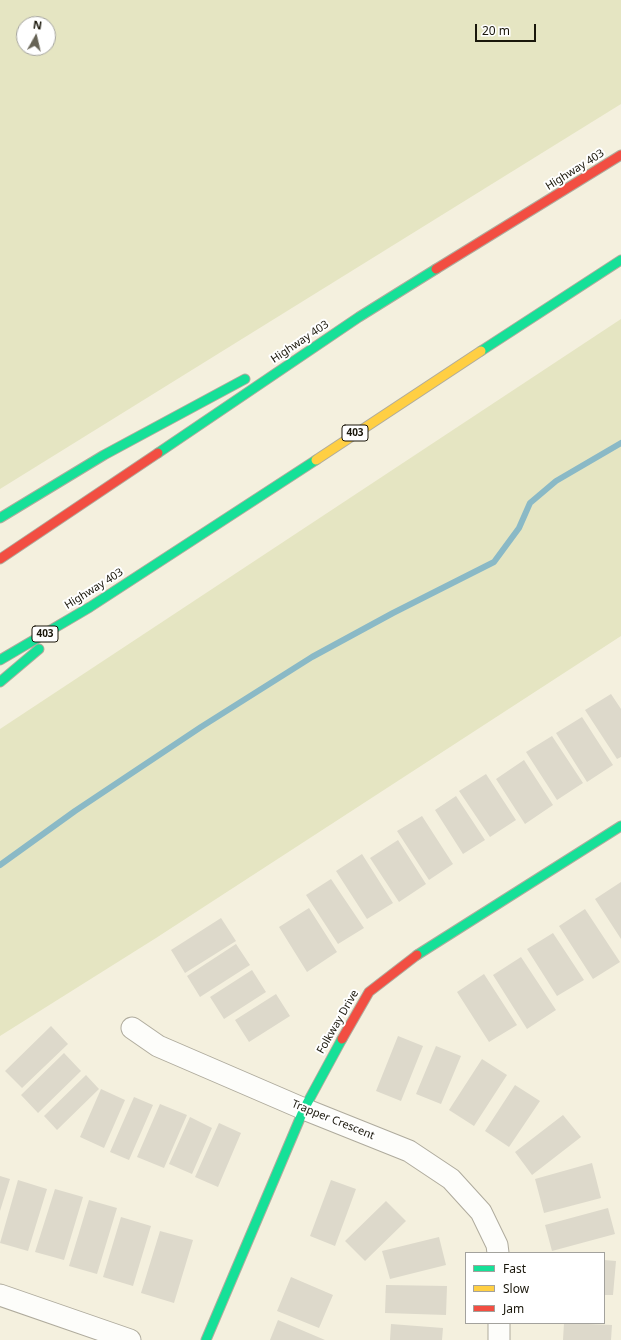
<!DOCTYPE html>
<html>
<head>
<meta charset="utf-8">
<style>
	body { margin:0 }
	#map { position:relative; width:621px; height:1340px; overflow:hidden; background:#f4f0de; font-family:"Noto Sans",sans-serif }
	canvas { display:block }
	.legend { position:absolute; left:465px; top:1252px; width:140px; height:72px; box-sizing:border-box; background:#fff; border:1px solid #a3a29d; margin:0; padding:5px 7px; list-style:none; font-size:12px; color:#1a170b }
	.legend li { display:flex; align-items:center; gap:8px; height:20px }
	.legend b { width:20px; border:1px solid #a3a29d }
	.north { position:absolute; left:16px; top:16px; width:40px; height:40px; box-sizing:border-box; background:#fff; border:1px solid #a3a29d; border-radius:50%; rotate:8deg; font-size:11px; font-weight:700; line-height:16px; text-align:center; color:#1a170b }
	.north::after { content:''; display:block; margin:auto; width:14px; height:18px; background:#666355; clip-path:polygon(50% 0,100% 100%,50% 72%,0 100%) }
	.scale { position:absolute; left:475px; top:24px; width:61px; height:18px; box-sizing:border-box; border:2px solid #1a170b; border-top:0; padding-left:5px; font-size:12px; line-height:14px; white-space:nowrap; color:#1a170b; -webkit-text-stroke:3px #fff; paint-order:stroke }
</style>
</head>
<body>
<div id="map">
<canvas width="621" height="1340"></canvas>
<ul class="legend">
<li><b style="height:5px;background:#16e098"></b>Fast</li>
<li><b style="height:5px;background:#ffcf43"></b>Slow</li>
<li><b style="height:5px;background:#f24e42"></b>Jam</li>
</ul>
<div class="north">N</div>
<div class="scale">20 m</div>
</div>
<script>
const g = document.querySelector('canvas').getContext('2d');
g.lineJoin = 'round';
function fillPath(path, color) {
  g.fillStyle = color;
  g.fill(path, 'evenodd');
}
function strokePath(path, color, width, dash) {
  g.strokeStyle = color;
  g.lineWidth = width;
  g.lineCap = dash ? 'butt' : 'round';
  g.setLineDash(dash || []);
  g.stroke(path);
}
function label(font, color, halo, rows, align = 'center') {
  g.font = font + ' "Noto Sans",sans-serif';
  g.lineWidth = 4;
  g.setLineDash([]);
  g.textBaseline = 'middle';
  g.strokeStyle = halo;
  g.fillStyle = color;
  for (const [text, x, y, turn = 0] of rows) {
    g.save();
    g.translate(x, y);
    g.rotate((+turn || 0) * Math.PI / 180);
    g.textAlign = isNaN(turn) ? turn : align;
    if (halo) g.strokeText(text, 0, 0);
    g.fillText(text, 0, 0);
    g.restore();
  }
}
const green = new Path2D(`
	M0 0H621V104L0 489ZM24 24H48V48H24Z
	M621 319V636L156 938 0 1036V729Z`);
const stream = new Path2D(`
	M0 865 75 811 201 727 312 657 393 613 494 562 519 528 530 503 556 481 621 443`);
const building = new Path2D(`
	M611 694 621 709V757L617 759 585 710Z
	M582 717 613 765 587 782 556 733Z
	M552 736 583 783 557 800 526 752Z
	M524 760 553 805 525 824 496 779Z
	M486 774 516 820 490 837 459 791Z
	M456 796 485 840 463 854 435 810Z
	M422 816 453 864 429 880 397 831Z
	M398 840 426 884 399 902 370 858Z
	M362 854 393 903 367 919 336 871Z
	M331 879 364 928 338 944 306 895Z
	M621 882V939L595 899Z
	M309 908 337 952 307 972 279 927Z
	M585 909 620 962 593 979 559 926Z
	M221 918 236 941 185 973 171 950Z
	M553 933 584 980 557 996 527 949Z
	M236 944 250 965 200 997 187 976Z
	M521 957 556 1010 527 1029 493 975Z
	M252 970 266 992 224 1019 210 997Z
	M484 974 517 1025 489 1042 457 992Z
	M276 994 290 1016 249 1042 235 1020Z
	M51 1026 68 1044 22 1088 5 1071Z
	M398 1036 423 1046 401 1101 376 1091Z
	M436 1046 461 1056 441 1104 416 1094Z
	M64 1053 81 1071 38 1113 21 1095Z
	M482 1059 507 1075 474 1126 449 1110Z
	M86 1075 99 1089 57 1130 44 1116Z
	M515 1085 540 1101 509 1147 485 1131Z
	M101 1089 125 1100 104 1148 80 1137Z
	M134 1097 153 1105 129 1160 110 1152Z
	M160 1104 187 1115 164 1168 137 1157Z
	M563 1115 581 1137 532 1175 515 1152Z
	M190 1117 212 1128 192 1174 169 1164Z
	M219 1123 241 1133 218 1187 195 1177Z
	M592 1163 601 1198 544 1213 535 1179Z
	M0 1176 10 1179 0 1211Z
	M18 1180 47 1189 28 1251 0 1243Z
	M331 1180 356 1189 335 1246 310 1236Z
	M55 1189 83 1197 64 1260 35 1252Z
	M89 1200 117 1208 97 1274 69 1266Z
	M386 1201 406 1221 365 1261 345 1241Z
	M608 1208 615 1234 552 1251 545 1225Z
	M121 1217 151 1226 133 1286 103 1277Z
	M160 1231 193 1240 174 1303 141 1293Z
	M439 1237 446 1265 390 1279 382 1251Z
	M604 1260 616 1261 613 1295H604Z
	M291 1277 333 1295 319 1328 277 1311Z
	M386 1285 447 1286 446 1315 385 1313Z
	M278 1320 325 1340H270Z
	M564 1323 612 1325 611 1340H563Z
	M391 1324 443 1328 442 1340H390Z`);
const street = new Path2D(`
	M132 1028 158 1046 304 1109 409 1151 451 1179 481 1212 497 1245 498 1253
	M0 1295 130 1340
	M499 1340V1323`);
const fast = new Path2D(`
	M481 351 621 260
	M158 453 359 317 436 269
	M0 518 104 455 245 379
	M0 660 90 607 316 460
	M0 682 39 649
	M417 955 621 826
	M206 1340 304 1109 342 1039`);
const slow = new Path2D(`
	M316 460 481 351`);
const jam = new Path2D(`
	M436 269 621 155
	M0 559 158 453
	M342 1039 369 992 417 955`);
const shields = [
	[355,433,26],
	[45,634,26]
];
const shieldNames = [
	["403",355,433],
	["403",45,634]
];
const streetNames = [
	["Highway 403",575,170,-32],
	["Highway 403",300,342,-34],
	["Highway 403",94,589,-32],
	["Folkway Drive",338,1022,-60],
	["Trapper Crescent",333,1120,22]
];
fillPath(green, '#e5e5c2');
strokePath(stream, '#8ab9c6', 6);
fillPath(building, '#ddd9cb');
strokePath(street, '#afab9d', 23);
strokePath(fast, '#afab9d', 11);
strokePath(slow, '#afab9d', 11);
strokePath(jam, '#afab9d', 11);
strokePath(street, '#fdfdfa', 21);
strokePath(fast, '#16e098', 9);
strokePath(slow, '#ffcf43', 9);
strokePath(jam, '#f24e42', 9);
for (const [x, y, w] of shields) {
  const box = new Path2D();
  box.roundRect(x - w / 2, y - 8, w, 16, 3);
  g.fillStyle = '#fff';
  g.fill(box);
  strokePath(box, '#1a170b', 1);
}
label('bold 10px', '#1a170b', null, shieldNames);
label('11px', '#1a170b', '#fff', streetNames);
</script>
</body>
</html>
